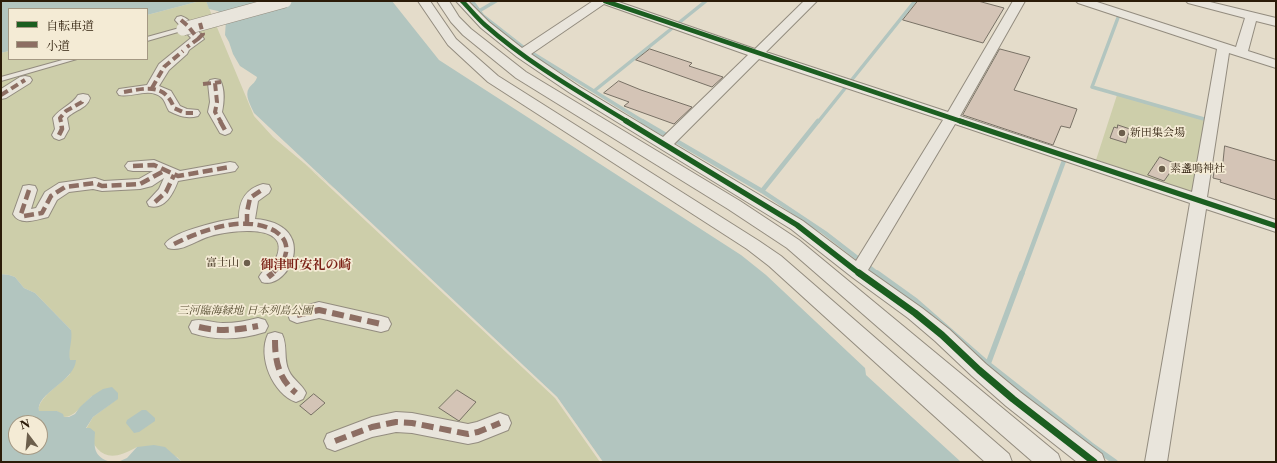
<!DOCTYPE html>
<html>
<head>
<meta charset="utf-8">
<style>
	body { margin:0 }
	#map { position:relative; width:1277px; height:463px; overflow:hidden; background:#e4dcca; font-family:"Libre Caslon Text","Noto Serif JP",serif }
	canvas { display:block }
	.frame { position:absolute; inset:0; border:2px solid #2b1b08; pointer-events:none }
	.legend { position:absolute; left:8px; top:8px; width:140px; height:52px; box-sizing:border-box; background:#f4ebd5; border:1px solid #a49883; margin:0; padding:5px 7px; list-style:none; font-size:12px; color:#2b1b08 }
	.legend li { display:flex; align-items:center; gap:8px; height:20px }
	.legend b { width:20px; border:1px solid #a49883 }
	.north { position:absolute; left:8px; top:415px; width:40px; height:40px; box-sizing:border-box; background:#f4ebd5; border:1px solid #a49883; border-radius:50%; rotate:344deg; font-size:11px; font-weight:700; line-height:16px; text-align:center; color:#2b1b08 }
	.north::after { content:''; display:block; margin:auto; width:14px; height:18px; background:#6c5f4c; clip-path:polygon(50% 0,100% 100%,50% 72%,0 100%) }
</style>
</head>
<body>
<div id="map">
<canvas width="1277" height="463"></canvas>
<div class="frame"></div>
<ul class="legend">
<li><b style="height:5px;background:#1b5e20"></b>自転車道</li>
<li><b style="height:5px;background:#8d6e63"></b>小道</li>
</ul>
<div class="north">N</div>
</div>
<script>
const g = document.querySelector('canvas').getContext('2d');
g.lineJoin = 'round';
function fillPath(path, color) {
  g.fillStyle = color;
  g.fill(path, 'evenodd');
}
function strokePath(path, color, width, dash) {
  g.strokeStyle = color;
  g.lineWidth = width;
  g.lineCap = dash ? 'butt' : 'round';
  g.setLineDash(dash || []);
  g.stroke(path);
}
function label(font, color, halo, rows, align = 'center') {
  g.font = font + ' "Libre Caslon Text","Noto Serif JP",serif';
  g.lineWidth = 3.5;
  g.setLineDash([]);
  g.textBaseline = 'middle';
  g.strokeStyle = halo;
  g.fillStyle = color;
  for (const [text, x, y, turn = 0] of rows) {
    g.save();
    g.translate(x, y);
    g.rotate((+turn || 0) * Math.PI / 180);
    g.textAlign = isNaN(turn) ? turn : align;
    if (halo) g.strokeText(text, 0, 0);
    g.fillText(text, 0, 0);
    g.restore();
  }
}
const green = new Path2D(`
	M200 1H206L254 116 273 137 335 189 557 397 603 462H182L177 457 137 447C109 463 98 457 86 429L93 417 117 399 92 396C83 404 75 417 64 417L57 411H39C36 399 62 383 70 374L69 354 71 330 35 293 24 288 15 277 9 275 1 274V53L9 51V59H147V15Z
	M1117 95 1207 121 1195 193 1096 160Z`);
const water = new Path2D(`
	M1 1H200L147 15V9H9V51L1 53Z
	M206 1H392L439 60 741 255 766 275 865 368 866 375 961 462H603L557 397 254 113C251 106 244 95 249 88 252 84 256 82 257 77L240 66 233 54 229 42 225 35 226 20 218 11 209 9Z
	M1 274 9 275 15 277 24 288 35 293 71 330C73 340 68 350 70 360H76C75 381 35 394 39 411H57L63 414 64 417H69L75 414 80 407 92 396 103 389 112 387 118 393V399L93 417 86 428H90L95 432C94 447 93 457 111 462H1ZM16 423H40V447H16Z
	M142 410H146L155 418V421L139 432 134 433 126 423 127 420Z
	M154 445 165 447 182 462H118L127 458 137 447Z`);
const pier = new Path2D(`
	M305 164 335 189 557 397 603 462H600L555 398Z`);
const streamFar2 = new Path2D(`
	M472 1 483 16 524 48 644 122
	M479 11 496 1
	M1119 15 1092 87 1204 119
	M594 91 706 1
	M818 122 915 1`);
const streamFar1 = new Path2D(`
	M642 121 762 191 825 233 878 274
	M762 191 818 121
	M1022 274 1065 158`);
const stream = new Path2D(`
	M877 273 916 301 988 364 1091 445 1115 462
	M988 364 1022 273`);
const building = new Path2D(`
	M918 1H978L1004 8 983 43 903 20Z
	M650 49 692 63 689 66 723 77 712 87 636 60Z
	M1000 49 1030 57 1014 90 1077 109 1070 128 1061 126 1053 145 963 115Z
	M619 81 641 90 692 107 674 124 624 106 629 102 604 93Z
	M1118 125 1130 129 1126 143 1110 138 1114 127 1117 128Z
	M1225 146 1276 161V200L1220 182 1221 180 1213 178 1215 166 1222 168Z
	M1160 157 1176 164 1164 181 1148 175Z
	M457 390 476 402 459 421 439 408Z
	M314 394 325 403 311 415 300 406Z`);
const lane = new Path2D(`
	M183 27 185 28V30L147 41V37Z
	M66 59H77L1 81V77Z`);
const street = new Path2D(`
	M418 1H430L456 39 498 76 759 241 781 256 1009 454 1012 462H985L769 266 747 249 488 82 448 45Z
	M437 1H449L459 17 471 29 526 72 740 201 799 240 1058 454 1061 462H1033L787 248 728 209 516 78 463 35 451 22Z
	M456 1H468L489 22 522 48 593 1H616L755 49 804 1H817L766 52 948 112 1013 1H1025L960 116 1192 192 1217 49 1078 3 1076 1H1094L1236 47 1245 18 1188 3 1186 1H1206L1276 18V26L1256 21 1248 51 1276 60V68L1229 53 1207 197 1276 220V232L1206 209 1167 462H1145L1190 203 955 124 868 270 922 308 949 329 986 364 1020 392 1102 454 1105 462H1077L1006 406 972 376 935 341 908 318 852 277 791 229 570 93 517 57 481 28ZM604 4 748 55 663 137 580 87 531 54ZM759 59 943 120 856 261 803 221 674 144Z
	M181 16C191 19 198 31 204 39L189 50 187 54 169 70 159 86 171 91 180 106 187 109 198 110 200 113 198 116C187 119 179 116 169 111 166 106 165 100 161 97 149 87 132 98 119 95L117 92 119 89 147 85 159 64 191 38 175 20 177 17Z
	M25 76 30 77 32 80 30 83 6 98 1 99V89L20 77Z
	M215 79 220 80C225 89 224 103 222 112L232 130 230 133 225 135 220 133 208 112 210 102 208 83 210 80Z
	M83 94 88 95 90 98C87 109 74 110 67 118L69 129 64 138 59 140 54 138 52 135 55 129 53 118C60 108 72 105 78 95Z
	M154 160 180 171 230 162 235 163 238 167 235 171 230 172 178 181C173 194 165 210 149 206L147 202 159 189 164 178 152 186 140 189 102 191 93 189 69 192 57 200 48 217C36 220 20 226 13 214L23 186 29 185 35 186 37 190 31 209 36 208 45 192 59 183 95 178 104 181 139 179 153 171H133L128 170 125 166 128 162Z
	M263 184 269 185 271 189 269 193 258 201 255 219C321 224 289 291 262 282L259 277C263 269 273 265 277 256 290 222 227 231 211 236 198 239 181 253 168 248L165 244C173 231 223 220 239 218 239 201 245 189 263 184Z
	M319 302 381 316 388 318 391 324 388 330 381 332 319 318 297 323 290 320 288 315 290 310Z
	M258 318 265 320 268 326 265 332C240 340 217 341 192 333L189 327 192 321C202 318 212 323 223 323 235 323 247 321 258 318Z
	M275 332 282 334C288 346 283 359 289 371 293 380 302 384 306 393L303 399 296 402C273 394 257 357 268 334Z
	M396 412 412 413 468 424 477 422 500 413 508 416 511 423 508 430 478 442 468 444 412 433 396 432 372 437 335 451 327 448 324 441 327 434 372 417Z`);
const streetBridge = new Path2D(`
	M183 29 285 1`);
const quietFar2 = new Path2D(`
	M181 20 188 26 198 39 187 47
	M198 39 203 34 200 23
	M215 83 217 102 215 112 221 122
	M203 84 221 82
	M152 88 164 67 183 51
	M124 92C146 88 165 83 174 108L185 113H193
	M1 95 25 80
	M61 122 60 118 66 111 82 102 83 98`);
const quietFar1 = new Path2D(`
	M220 121 225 130
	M59 135 62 129 61 121
	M133 166 154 165 178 176 230 167
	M29 190 21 214 24 216 42 213 51 196 65 187 95 183 102 186 140 184 164 171
	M155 202 166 192 174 175
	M247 224V212L250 198 263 189
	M174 244C202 230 245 214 275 231 279 234 283 237 285 242 290 255 280 266 272 274`);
const quiet = new Path2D(`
	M268 277 273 273
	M297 315 319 310 381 324
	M199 327C220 332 237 330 258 326
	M275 340C275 362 279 379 296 393
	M335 441 372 427 396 422 412 423 468 434 478 432 500 423`);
const cyclewayFar2 = new Path2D(`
	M462 1C470 9 477 18 485 25 528 63 579 92 628 122
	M605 1 963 122`);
const cyclewayFar1 = new Path2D(`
	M626 121 797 225 860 274
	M960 121 1276 226`);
const cycleway = new Path2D(`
	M859 273 915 313 942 335 979 370 1013 399 1094 462`);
const markers = [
	[1122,133,4,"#6c5f4c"],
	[1162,169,4,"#6c5f4c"],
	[247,263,4,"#6c5f4c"]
];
const poiNames = [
	["新田集会場",1130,133],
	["素盞嗚神社",1170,169],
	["富士山",239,263,"right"]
];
const parkNames = [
	["三河臨海緑地 日本列島公園",245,311]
];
const quarterNames = [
	["御津町安礼の崎",306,265]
];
fillPath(green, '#cdceaa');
fillPath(water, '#b2c5bf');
fillPath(pier, '#e4dcca');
strokePath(streamFar2, '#b2c5bf', 3.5);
strokePath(streamFar1, '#b2c5bf', 4.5);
strokePath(stream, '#b2c5bf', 5.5);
fillPath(building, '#d4c4b6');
strokePath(building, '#787165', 1);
strokePath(lane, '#938c7f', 2);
strokePath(street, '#938c7f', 2);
fillPath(lane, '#e9e5dc');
fillPath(street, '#e9e5dc');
strokePath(streetBridge, '#938c7f', 14, []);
strokePath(streetBridge, '#e9e5dc', 13);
strokePath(quietFar2, '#8d6e63', 4, [8, 4]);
strokePath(quietFar1, '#8d6e63', 4.5, [10, 4.5]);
strokePath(quiet, '#8d6e63', 6, [12, 6]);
strokePath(cyclewayFar2, '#1b5e20', 4.5);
strokePath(cyclewayFar1, '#1b5e20', 5.5);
strokePath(cycleway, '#1b5e20', 7);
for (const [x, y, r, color] of markers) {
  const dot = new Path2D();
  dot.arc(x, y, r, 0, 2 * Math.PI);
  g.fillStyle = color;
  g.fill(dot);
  strokePath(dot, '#f4ebd5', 1.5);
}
label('11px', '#2b1b08', '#f4ebd5', poiNames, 'left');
label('italic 11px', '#564d31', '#f4ebd5', parkNames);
label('bold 13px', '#7a1f14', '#f4ebd5', quarterNames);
</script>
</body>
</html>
